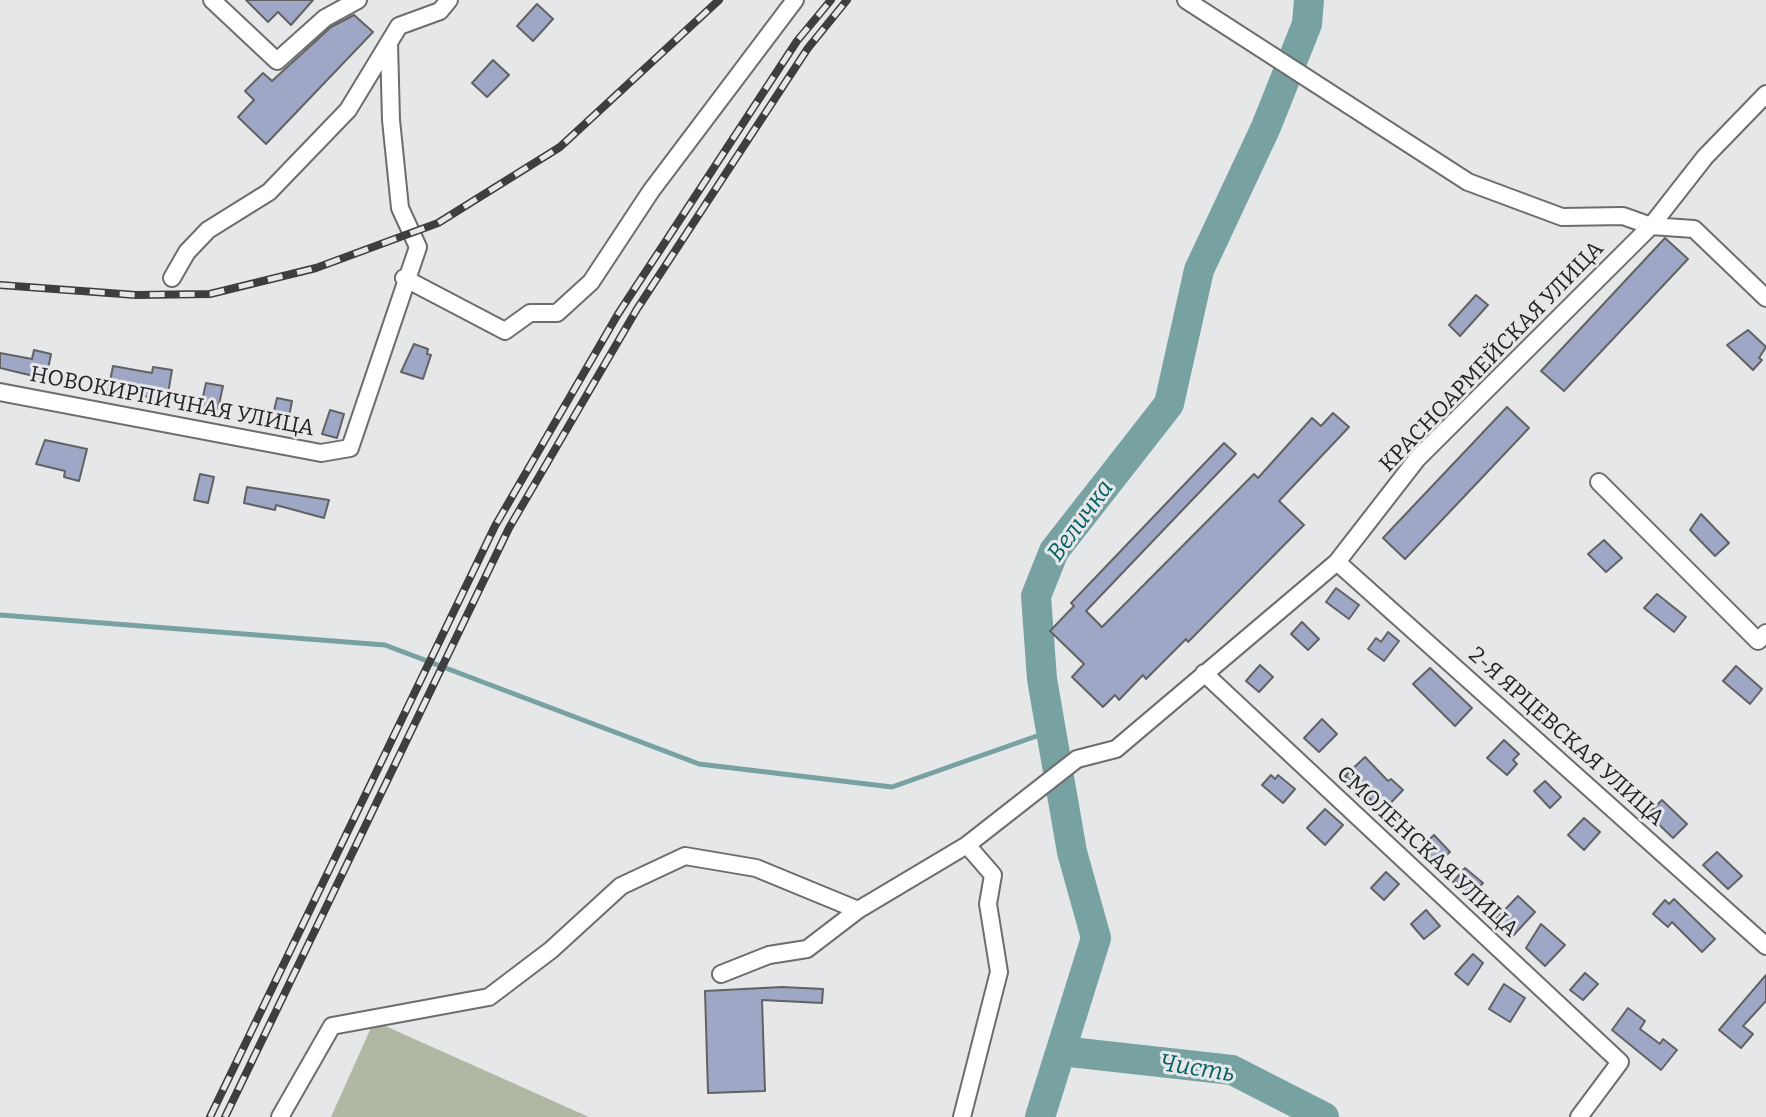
<!DOCTYPE html>
<html>
<head>
<meta charset="utf-8">
<style>
	body { margin:0 }
	canvas { display:block; background:#e6e7e8 }
</style>
</head>
<body>
<canvas width="1766" height="1117"></canvas>
<script>
const g = document.querySelector('canvas').getContext('2d');
g.lineJoin = 'round';
function fillPath(path, color) {
  g.fillStyle = color;
  g.fill(path, 'evenodd');
}
function strokePath(path, color, width, dash) {
  g.strokeStyle = color;
  g.lineWidth = width;
  g.lineCap = dash ? 'butt' : 'round';
  g.setLineDash(dash || []);
  g.stroke(path);
}
function label(font, color, halo, rows, align = 'center') {
  g.font = font + ' Bitter,serif';
  g.lineWidth = 6;
  g.setLineDash([]);
  g.textBaseline = 'middle';
  g.strokeStyle = halo;
  g.fillStyle = color;
  for (const [text, x, y, turn = 0] of rows) {
    g.save();
    g.translate(x, y);
    g.rotate((+turn || 0) * Math.PI / 180);
    g.textAlign = isNaN(turn) ? turn : align;
    if (halo) g.strokeText(text, 0, 0);
    g.fillText(text, 0, 0);
    g.restore();
  }
}
const green = new Path2D(`
	M374 1021 589 1117H331Z`);
const stream = new Path2D(`
	M0 615 385 645 699 764 892 787 1051 731`);
const river = new Path2D(`
	M1061 1051 1232 1070 1324 1117
	M1040 1117 1096 938 1072 852 1042 679 1036 596 1054 551 1169 404 1199 270 1266 127 1307 24 1309 0`);
const building = new Path2D(`
	M246 0H313L291 25 278 12 268 22Z
	M537 4 553 19 533 41 517 26Z
	M354 15 373 32 266 144 238 117 254 100 245 91 263 73 272 81 331 27Z
	M493 60 509 75 487 97 472 83Z
	M1665 238 1688 259 1564 391 1541 371Z
	M1476 295 1488 305 1460 336 1449 325Z
	M1748 330 1766 347 1759 358 1762 360 1753 370 1727 345Z
	M414 344 428 349 427 354 431 355 423 379 401 372Z
	M34 350 51 354 46 379 0 368V353L32 359Z
	M113 366 152 373 153 367 172 370 167 399 108 392Z
	M206 383 223 386 218 409 201 406Z
	M277 398 292 401 287 427 271 423Z
	M1507 407 1529 428 1405 559 1383 538Z
	M330 410 344 414 337 438 322 434Z
	M1333 413 1349 427 1279 501 1304 525 1188 642 1186 639 1146 679 1143 675 1119 700 1115 695 1103 707 1072 677 1084 664 1050 631 1074 606 1071 603 1224 443 1236 454 1086 611 1102 627 1254 474 1258 478 1312 418 1321 426Z
	M45 440 87 449 79 481 64 477 65 471 36 464Z
	M200 474 214 477 208 503 194 500Z
	M247 487 329 500 324 518 276 505 275 510 244 503Z
	M1701 514 1729 543 1715 556 1690 530Z
	M1604 540 1622 558 1606 572 1588 554Z
	M1336 588 1359 605 1349 619 1326 602Z
	M1657 594 1686 617 1674 632 1644 608Z
	M1302 622 1319 639 1308 650 1291 634Z
	M1388 632 1399 641 1384 661 1368 649 1376 638 1381 642Z
	M1260 665 1273 677 1259 692 1246 681Z
	M1736 666 1762 689 1750 704 1723 681Z
	M1430 668 1472 708 1455 726 1413 684Z
	M1322 719 1337 734 1319 752 1304 738Z
	M1504 740 1519 754 1513 760 1517 764 1507 775 1487 758Z
	M1365 757 1388 781 1391 779 1403 790 1383 811 1345 776Z
	M1271 775 1275 779 1278 775 1295 789 1283 803 1262 785Z
	M1545 781 1561 797 1550 808 1534 791Z
	M1662 800 1687 824 1673 838 1648 814Z
	M1325 809 1343 825 1325 845 1307 828Z
	M1584 818 1600 832 1584 850 1568 835Z
	M1434 835 1450 852 1435 865 1420 848Z
	M1717 852 1742 876 1728 889 1703 865Z
	M1465 868 1483 883 1470 897 1453 882Z
	M1386 872 1399 884 1384 900 1371 888Z
	M1518 896 1535 912 1510 939 1493 922Z
	M1674 899 1715 939 1702 952 1672 922 1668 927 1653 914 1665 900 1669 904Z
	M1426 910 1440 926 1424 939 1411 924Z
	M1541 924 1565 945 1545 966 1526 948Z
	M1473 954 1483 963 1468 985 1455 974Z
	M1585 973 1598 984 1583 1000 1570 990Z
	M1766 975V1001L1743 1026 1753 1034 1741 1048 1719 1030Z
	M1504 984 1525 998 1510 1022 1489 1009Z
	M782 987 823 989 822 1003 762 1000 765 1091 708 1093 705 991Z
	M1628 1008 1645 1021 1640 1029 1660 1044 1663 1039 1677 1050 1661 1070 1612 1030Z`);
const minor = new Path2D(`
	M212 0 277 61 325 18 358 0
	M1186 0 1468 182 1562 217 1623 216 1651 226 1694 229 1766 298
	M172 278 187 252 208 230 269 192 348 110 399 26 440 11 449 0
	M404 278 505 331 530 313H557L591 282 651 191 795 0
	M0 392 321 453 350 448 418 247 400 208 391 120 389 43
	M1599 482 1758 641 1766 633
	M1337 562 1766 946
	M1204 673 1620 1062 1579 1117
	M721 974 769 955 807 949 858 910
	M280 1117 332 1026 489 997 551 950 621 886 685 856 756 868 858 910 967 845 1077 759 1116 749 1337 562 1417 459 1651 226 1705 157 1766 94
	M962 1117 999 972 988 904 993 875 967 845`);
const rail = new Path2D(`
	M0 285 136 295 210 294 316 268 438 223 560 147 719 0
	M210 1117 495 526 618 314 797 41 831 0
	M225 1117 509 528 637 309 808 48 847 0`);
const streetNames = [
	["КРАСНОАРМЕЙСКАЯ УЛИЦА",1492,357,-46],
	["НОВОКИРПИЧНАЯ УЛИЦА",172,402,11],
	["2-Я ЯРЦЕВСКАЯ УЛИЦА",1566,737,42],
	["СМОЛЕНСКАЯ УЛИЦА",1427,852,43]
];
const waterNames = [
	["Величка",1081,521,-54],
	["Чисть",1197,1069,9]
];
fillPath(green, '#b0b8a4');
strokePath(stream, '#78a2a2', 5);
strokePath(river, '#78a2a2', 30);
fillPath(building, '#9ea8c6');
strokePath(building, '#626263', 2);
strokePath(minor, '#6d6d6e', 20);
strokePath(minor, '#fff', 16);
strokePath(rail, '#3d3e3e', 8);
strokePath(rail, '#e6e7e8', 5, [15]);
label('22px', '#222323', '#e6e7e8', streetNames);
label('italic 24px', '#056263', '#e6e7e8', waterNames);
</script>
</body>
</html>
